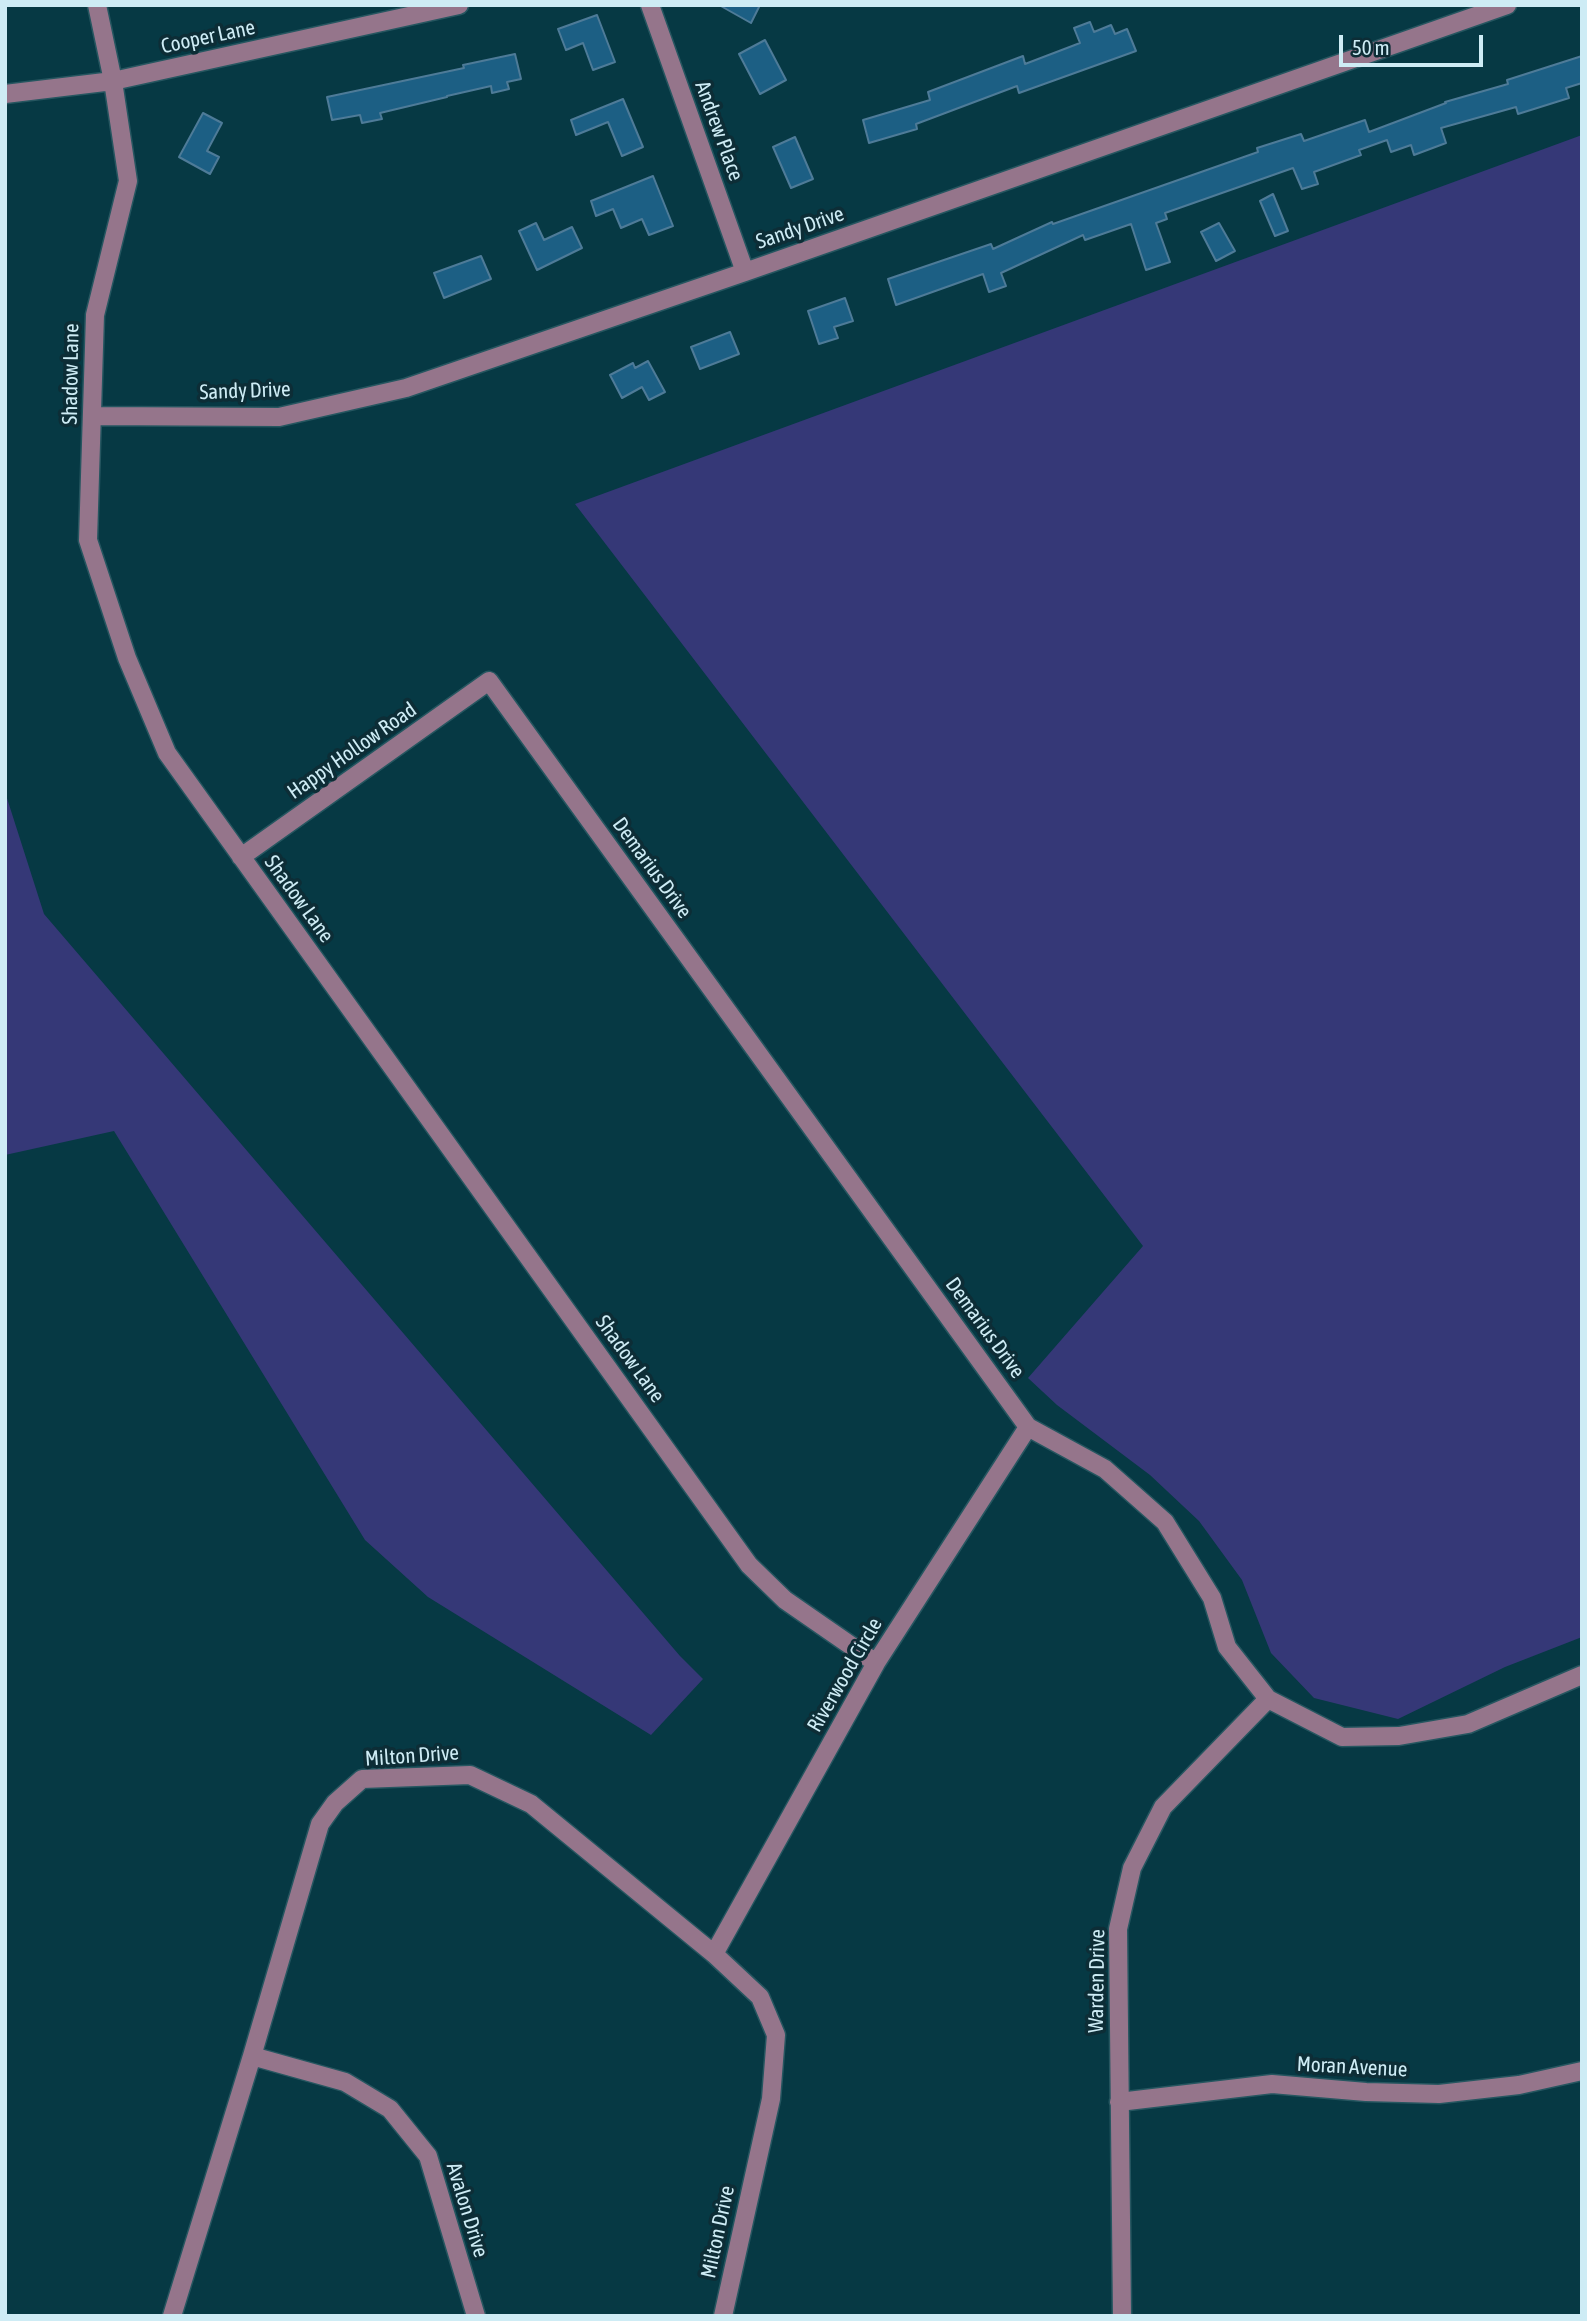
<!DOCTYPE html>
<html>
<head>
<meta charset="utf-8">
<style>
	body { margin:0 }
	#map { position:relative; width:1587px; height:2321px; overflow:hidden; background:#063944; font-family:"Asap Condensed",sans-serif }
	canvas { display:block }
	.frame { position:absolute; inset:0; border:7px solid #ceecf5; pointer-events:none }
	.scale { position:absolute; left:1339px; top:35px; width:144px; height:32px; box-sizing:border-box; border:4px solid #ceecf5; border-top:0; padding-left:9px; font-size:21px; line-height:24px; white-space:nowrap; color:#ceecf5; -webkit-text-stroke:5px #0d2d36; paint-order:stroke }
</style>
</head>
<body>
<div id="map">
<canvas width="1587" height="2321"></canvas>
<div class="frame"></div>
<div class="scale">50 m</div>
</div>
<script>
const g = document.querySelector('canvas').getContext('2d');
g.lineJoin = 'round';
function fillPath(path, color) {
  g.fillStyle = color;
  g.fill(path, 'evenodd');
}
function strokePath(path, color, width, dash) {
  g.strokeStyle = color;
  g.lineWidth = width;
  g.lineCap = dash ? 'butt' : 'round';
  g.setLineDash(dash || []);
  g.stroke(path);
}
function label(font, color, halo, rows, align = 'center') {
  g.font = font + ' "Asap Condensed",sans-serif';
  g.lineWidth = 7;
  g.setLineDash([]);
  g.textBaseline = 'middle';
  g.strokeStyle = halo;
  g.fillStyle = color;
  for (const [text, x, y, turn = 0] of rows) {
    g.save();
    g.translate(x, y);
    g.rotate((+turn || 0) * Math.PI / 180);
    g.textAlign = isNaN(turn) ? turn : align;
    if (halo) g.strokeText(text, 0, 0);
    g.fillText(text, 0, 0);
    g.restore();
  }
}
const green = new Path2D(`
	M1582 135V1637L1505 1667 1398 1719 1314 1698 1271 1653 1242 1580 1199 1521 1150 1475 1057 1405 1028 1378 1143 1246 575 504Z
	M5 792 44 914 680 1656 703 1679 651 1735 428 1597 365 1540 114 1131 5 1155Z`);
const building = new Path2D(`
	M719 5H760L751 23Z
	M597 15 615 62 593 70 583 43 566 50 558 29Z
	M1090 22 1094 32 1111 25 1115 34 1127 29 1136 51 1019 93 1017 86 916 124 917 129 869 143 863 120 930 100 928 92 1023 56 1025 64 1080 43 1074 28Z
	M765 40 786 80 760 94 739 54Z
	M515 54 521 79 507 82 509 89 492 93 491 86 447 96V97L380 113 382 119 362 123 360 115 332 120 327 97 464 68 463 65Z
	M1582 56V83L1566 88 1569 98 1518 114 1516 107 1441 128 1446 143 1414 155 1411 145 1391 152 1387 140 1359 150 1361 155 1314 172 1318 184 1302 189 1293 168 1165 213 1167 219 1156 223 1170 262 1146 270 1131 224 1085 240 1083 235 1001 273 1006 286 989 292 983 274 896 305 888 279 991 244 993 249 1052 222 1053 224 1258 152 1257 148 1301 134 1304 141 1365 120 1369 132 1446 103 1445 102 1508 84 1507 80Z
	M623 99 643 147 622 156 608 122 576 135 571 120Z
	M203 113 222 123 207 151 219 157 210 174 179 157Z
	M795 137 813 179 791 188 773 147Z
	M653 176 673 226 649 235 642 219 621 228 613 209 596 216 591 201Z
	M1273 194 1288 231 1275 236 1260 201Z
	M536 223 544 240 572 227 582 248 537 270 519 231Z
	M1219 223 1235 251 1216 261 1201 232Z
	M481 256 491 279 444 298 434 273Z
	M845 298 853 321 834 327 838 338 819 344 808 311Z
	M730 332 739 354 700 369 691 347Z
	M648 361 665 392 649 400 642 387 622 398 610 375 633 363 635 368Z`);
const minor = new Path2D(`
	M97 5 113 81 128 181 95 315 88 540 127 658 167 753 749 1565 785 1600 876 1663
	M650 5 745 272
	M5 94 113 81 459 5
	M93 416 279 417 406 388 745 272 1507 5
	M241 857 489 681 1028 1427 1105 1469 1165 1522 1212 1598 1227 1647 1268 1699 1342 1737 1399 1736 1468 1724 1582 1675
	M714 1954 876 1663 1028 1427
	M252 2056 345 2082 390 2109 428 2156 476 2316
	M1119 2102 1272 2084 1366 2092 1439 2094 1519 2085 1582 2071
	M172 2316 252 2056 320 1824 335 1803 362 1779 470 1775 531 1804 714 1954 760 1997 776 2035 771 2099 723 2316
	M1122 2316 1118 1929 1132 1868 1163 1807 1268 1699`);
const streetNames = [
	["Cooper Lane",208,37,-12],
	["Andrew Place",719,131,70],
	["Sandy Drive",800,228,-19],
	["Shadow Lane",71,374,-89],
	["Sandy Drive",245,391,-2],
	["Happy Hollow Road",352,751,-35],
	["Demarius Drive",652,868,54],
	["Shadow Lane",299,899,54],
	["Demarius Drive",985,1328,54],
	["Shadow Lane",630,1359,54],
	["Riverwood Circle",845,1675,-60],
	["Milton Drive",412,1756,-4],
	["Warden Drive",1097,1981,-89],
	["Moran Avenue",1352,2067,3],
	["Avalon Drive",467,2210,73],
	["Milton Drive",718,2232,-78]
];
fillPath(green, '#353877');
fillPath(building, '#1c5f84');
strokePath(building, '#4e7b98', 2);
strokePath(minor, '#265660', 21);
strokePath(minor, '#95758b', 18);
label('21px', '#ceecf5', '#0d2d36', streetNames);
</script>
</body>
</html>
